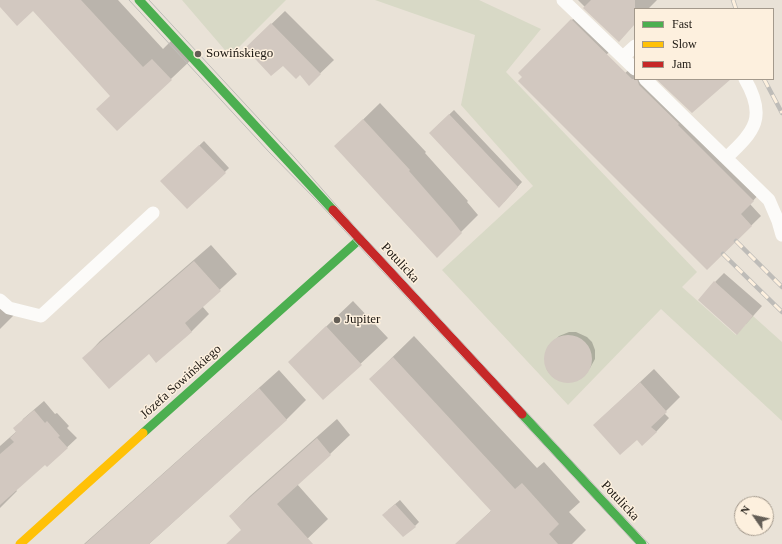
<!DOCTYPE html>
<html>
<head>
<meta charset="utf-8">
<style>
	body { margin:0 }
	#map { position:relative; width:782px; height:544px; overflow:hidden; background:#e9e2d7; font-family:Georgia,serif }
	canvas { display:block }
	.legend { position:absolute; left:634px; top:8px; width:140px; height:72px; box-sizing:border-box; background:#fdf0de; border:1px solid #a3998c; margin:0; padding:5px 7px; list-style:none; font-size:12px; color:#1c1711 }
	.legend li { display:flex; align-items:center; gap:8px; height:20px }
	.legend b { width:20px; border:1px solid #a3998c }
	.north { position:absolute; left:734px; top:496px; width:40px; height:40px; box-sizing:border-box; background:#fdf0de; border:1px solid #a3998c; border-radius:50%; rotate:304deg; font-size:11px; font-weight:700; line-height:16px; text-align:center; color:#1c1711 }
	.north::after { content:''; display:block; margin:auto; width:14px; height:18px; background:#645e56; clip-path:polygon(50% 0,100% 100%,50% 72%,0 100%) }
</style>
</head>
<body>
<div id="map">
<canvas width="782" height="544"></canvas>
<ul class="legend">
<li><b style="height:5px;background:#4caf50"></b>Fast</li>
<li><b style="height:5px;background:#ffc107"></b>Slow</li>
<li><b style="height:5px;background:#c62828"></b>Jam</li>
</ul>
<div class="north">N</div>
</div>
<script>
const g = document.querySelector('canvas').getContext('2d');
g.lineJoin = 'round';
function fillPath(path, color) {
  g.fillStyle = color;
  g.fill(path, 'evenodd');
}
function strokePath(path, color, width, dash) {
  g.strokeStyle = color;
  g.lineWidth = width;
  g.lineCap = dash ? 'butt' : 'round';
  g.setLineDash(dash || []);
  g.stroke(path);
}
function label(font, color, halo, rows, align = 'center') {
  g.font = font + ' Georgia,serif';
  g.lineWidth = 3;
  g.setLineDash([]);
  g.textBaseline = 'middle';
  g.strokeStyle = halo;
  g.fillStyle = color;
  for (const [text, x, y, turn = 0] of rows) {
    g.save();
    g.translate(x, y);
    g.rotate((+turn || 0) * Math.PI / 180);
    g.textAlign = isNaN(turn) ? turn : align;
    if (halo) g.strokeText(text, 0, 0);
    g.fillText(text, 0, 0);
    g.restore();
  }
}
const green = new Path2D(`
	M182 0H286L230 56Z
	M375 0H479L541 29 506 72 697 272 682 287 736 335 753 316 782 342V421L661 309 568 405 442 270 533 186 461 105 475 35Z`);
const shadow = new Path2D(`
	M0 0H118L163 49 172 40 191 60 117 130 111 95 33 10 0 6Z
	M578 0H657L648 9H635V24L585 7Z
	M285 11 334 60 309 84 300 74 260 35Z
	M581 11 616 44 562 105 523 77 519 73Z
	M635 65V79H652L762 191 750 204 761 216 707 269 573 115Z
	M380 103 426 152 425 153 468 201 467 202 478 215 437 256 336 146Z
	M454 110 522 182 504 202 430 133Z
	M204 141 229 168 187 208 162 181Z
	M211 245 237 274 202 306 209 314 192 331 156 362 149 353 84 358 100 341Z
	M724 273 762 306 746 324 715 282Z
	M0 296 16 313 0 329Z
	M353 301 388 338 323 399 289 362Z
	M569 332H576L587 337 592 342 595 350V359L590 368 579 379 570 382 561 381 553 377 547 370 545 361 547 349 550 345 559 336Z
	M414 336 537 468 544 462 580 502 569 512 586 530 572 544H456L492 510 370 379Z
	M654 369 680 397 664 413 669 418 656 432 637 438 608 412Z
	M279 370 306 400 287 419 149 544H84Z
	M44 401 55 414 57 413 69 426 67 428 77 438 47 466 45 464 16 490 17 491 0 508V446L17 431 23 419Z
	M337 419 350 435 330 454 297 484 328 519 302 544H234L242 530 230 516 250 496Z
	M400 500 419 522 415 526 388 510Z`);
const building = new Path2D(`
	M0 0H81L143 67 152 59 172 80 117 131 96 109 110 96 33 11 17 26 0 7Z
	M591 0H635V24L619 42 583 8Z
	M571 19 632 79H637L639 85 679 124 678 125 754 201 741 214 752 226 707 270 518 81 522 77 518 73Z
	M271 23 321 74 309 86 300 75 296 79 283 66 271 76 245 48Z
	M656 79H731L692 113Z
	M449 114 518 187 499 208 429 133Z
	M363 119 410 170 409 171 451 219 462 233 437 258 334 146Z
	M199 145 226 173 187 209 160 181Z
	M194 261 221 291 185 323 192 332 156 363 149 354 109 389 82 358Z
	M714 281 753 316 737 335 698 300Z
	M326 326 362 365 323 400 288 362Z
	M544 359a24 24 0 1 1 48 0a24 24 0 1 1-48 0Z
	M393 357 515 489 522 483 559 524 549 534 558 544H455L491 511 369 379Z
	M640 382 667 412 651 427 657 432 642 446 637 440 620 455 593 425Z
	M259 388 287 420 207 492 149 544H85Z
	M34 410 45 423 47 421 60 436 58 437 68 448 47 467 45 465 0 505V454L14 442 10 438 16 432 13 428Z
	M317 438 331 455 277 504 313 544H226L241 530 229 516Z
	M395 504 416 527 403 537 382 515Z`);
const lane = new Path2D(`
	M563 0 635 69
	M623 57 635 46
	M645 79 769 200 778 221 782 235
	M726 158C755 131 767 117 745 79
	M0 300 9 308 41 316 153 213`);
const fast = new Path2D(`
	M139 0 333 210
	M522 414 642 544
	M143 433 360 239`);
const slow = new Path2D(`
	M20 544 143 433`);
const jam = new Path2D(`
	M333 210 522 414`);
const tram = new Path2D(`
	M129 0 269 152 318 202 636 544
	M149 0 295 158 356 228 649 544`);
const rail = new Path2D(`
	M733 0 736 9
	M764 79 782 113
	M736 241 782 287
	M723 254 782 312`);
const markers = [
	[198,54,4,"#645e56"],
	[337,320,4,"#645e56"]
];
const poiNames = [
	["Sowińskiego",206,54],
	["Jupiter",345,320]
];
const streetNames = [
	["Potulicka",400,263,47],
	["Józefa Sowińskiego",181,382,-42],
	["Potulicka",620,501,47]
];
fillPath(green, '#d8d9c6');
fillPath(shadow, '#0003');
fillPath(building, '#d2c8c0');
strokePath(lane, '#fcfbf9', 13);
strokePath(fast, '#4caf50', 9);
strokePath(slow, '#ffc107', 9);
strokePath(jam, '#c62828', 9);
strokePath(tram, '#bebcb8', 1);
strokePath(rail, '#bebcb8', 4.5);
strokePath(rail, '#fdf0de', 3, [9]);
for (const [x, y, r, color] of markers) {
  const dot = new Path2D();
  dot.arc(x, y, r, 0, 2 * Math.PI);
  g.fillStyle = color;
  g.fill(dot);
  strokePath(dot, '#fdf0de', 1.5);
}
label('13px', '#1c1711', '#fdf0de', poiNames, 'left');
label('13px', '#1c1711', '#fdf0de', streetNames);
</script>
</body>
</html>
